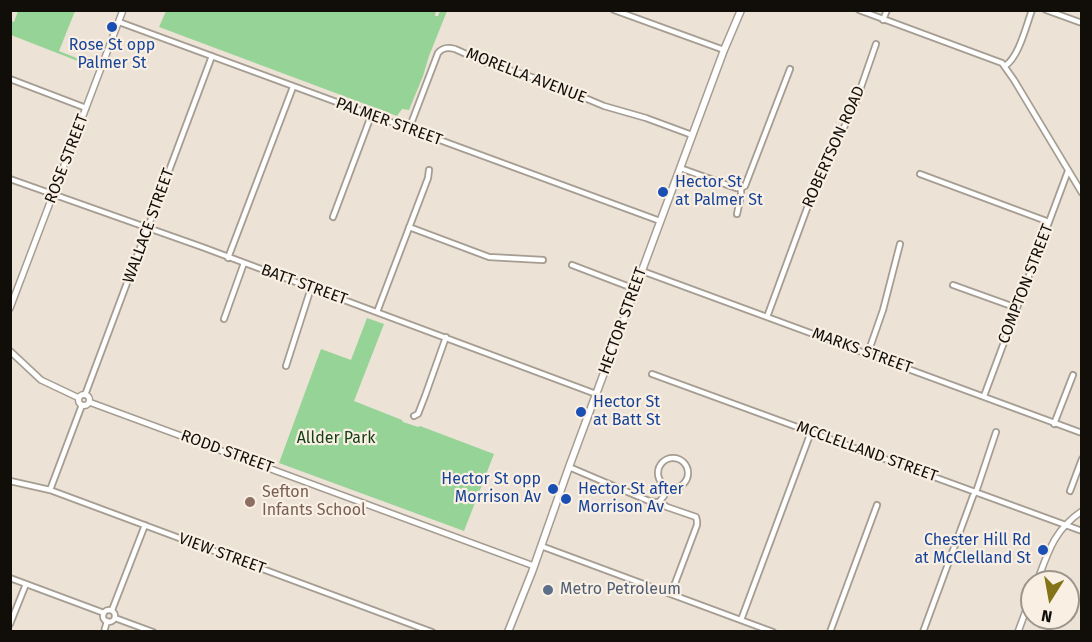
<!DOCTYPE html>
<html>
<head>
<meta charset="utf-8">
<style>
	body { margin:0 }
	#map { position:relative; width:1092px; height:642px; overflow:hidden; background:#ece2d6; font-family:"Fira Sans",sans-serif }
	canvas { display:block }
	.frame { position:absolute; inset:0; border:12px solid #110e0a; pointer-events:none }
	.north { position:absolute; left:1020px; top:570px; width:60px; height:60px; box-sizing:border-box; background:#f9efe3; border:2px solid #9c958c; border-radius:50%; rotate:191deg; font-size:16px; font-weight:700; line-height:24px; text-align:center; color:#110e0a }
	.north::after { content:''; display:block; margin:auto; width:21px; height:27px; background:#857417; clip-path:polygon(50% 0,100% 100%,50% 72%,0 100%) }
</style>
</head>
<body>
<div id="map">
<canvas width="1092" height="642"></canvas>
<div class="frame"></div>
<div class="north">N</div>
</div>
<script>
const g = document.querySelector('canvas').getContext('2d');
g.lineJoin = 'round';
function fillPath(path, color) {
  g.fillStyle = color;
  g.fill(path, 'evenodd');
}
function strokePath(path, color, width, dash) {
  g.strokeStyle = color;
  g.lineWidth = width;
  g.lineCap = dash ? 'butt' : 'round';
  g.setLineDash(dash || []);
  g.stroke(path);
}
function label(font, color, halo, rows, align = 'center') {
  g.font = font + ' "Fira Sans",sans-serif';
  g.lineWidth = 4.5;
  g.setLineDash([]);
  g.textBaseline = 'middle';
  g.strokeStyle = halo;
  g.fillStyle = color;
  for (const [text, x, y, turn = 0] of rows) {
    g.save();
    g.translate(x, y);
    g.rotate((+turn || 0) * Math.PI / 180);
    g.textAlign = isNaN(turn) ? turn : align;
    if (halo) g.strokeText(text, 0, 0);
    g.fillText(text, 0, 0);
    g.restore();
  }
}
const green = new Path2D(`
	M436 10 435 16H438L440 11H447L429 56 423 76 409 110 402 109 397 116 159 27 166 11Z
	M18 11H75L59 51 94 65 93 67 11 35V21L14 22Z
	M367 318 384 324 354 401 402 420 403 422 418 427 420 426 494 454 464 531 279 463 321 349 351 360Z`);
const minor = new Path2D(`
	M614 10 724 50
	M859 10 1002 63 1014 80 1082 193
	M1046 10 1082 23
	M883 20 887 10
	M119 22 660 221
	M1005 66C1019 57 1026 26 1032 10
	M10 79 86 108
	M409 129 438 53C442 48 448 47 455 49L484 62 547 82 604 106 646 118 692 135
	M680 168 736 188H741L745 186 790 69
	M920 174 1049 222
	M10 179 202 247 596 394
	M737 214 741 195V188
	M333 217 371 116
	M409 227 489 257 543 260
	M228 258 293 87
	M572 265 635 289
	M642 271 1082 433
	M953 285 1017 308
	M377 312 428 178 429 170
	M767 317 820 173 853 110 876 44
	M224 319 244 263
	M868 353 883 310 900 244
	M286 366 311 288
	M652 374 1082 531
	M85 395 212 56
	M984 396 1068 171
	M414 416 418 414 425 396 446 337
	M1054 424 1073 375
	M658 473a15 15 0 1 1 30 0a15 15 0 1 1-30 0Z
	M569 467 649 501 655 502H659L667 507 696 517 697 521V525L671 594
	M10 481 50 490 432 632
	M50 490 82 405
	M1070 491 1082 459
	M659 502 664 496 668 487
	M541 546 773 632
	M10 578 104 613
	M103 616a6 6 0 1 1 12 0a6 6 0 1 1-12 0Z
	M112 610 145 525
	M115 618 153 632
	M741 620 811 432
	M10 624 26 584
	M104 632 107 621
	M830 632 877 505
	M923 632 973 496 977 489 996 432`);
const tertiary = new Path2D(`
	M10 308 123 10
	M10 351 41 380 79 398
	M78.5 400a5.5 5.5 0 1 1 11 0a5.5 5.5 0 1 1-11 0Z
	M89 402 534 566
	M1037 582C1048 552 1054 530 1082 511
	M1018 632 1032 594`);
const secondary = new Path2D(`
	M508 632 532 572 569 467 724 50 741 10`);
const markers = [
	[112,27,6,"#1a4fb4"],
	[663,192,6,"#1a4fb4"],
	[581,412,6,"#1a4fb4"],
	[553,489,6,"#1a4fb4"],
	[566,499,6,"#1a4fb4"],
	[250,502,6,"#8d6e63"],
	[1043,550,6,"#1a4fb4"],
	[548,590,6,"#5c6f8a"]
];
const transitNames = [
	["Rose St opp",112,46,"center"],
	["Palmer St",112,64,"center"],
	["Hector St",675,183],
	["at Palmer St",675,201],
	["Hector St",593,403],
	["at Batt St",593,421],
	["Hector St opp",541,480,"right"],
	["Morrison Av",541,498,"right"],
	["Hector St after",578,490],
	["Morrison Av",578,508],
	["Chester Hill Rd",1031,541,"right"],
	["at McClelland St",1031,559,"right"]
];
const streetNames = [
	["MORELLA AVENUE",526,76,21],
	["PALMER STREET",389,122,20],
	["ROBERTSON ROAD",834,147,-66],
	["ROSE STREET",67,159,-69],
	["WALLACE STREET",149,226,-70],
	["COMPTON STREET",1026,284,-69],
	["BATT STREET",304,285,20],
	["HECTOR STREET",623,321,-70],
	["MARKS STREET",862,351,20],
	["RODD STREET",227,452,20],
	["MCCLELLAND STREET",867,452,20],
	["VIEW STREET",222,554,20]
];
const parkNames = [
	["Allder Park",336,439]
];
const educationNames = [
	["Sefton",262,493],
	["Infants School",262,511]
];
const serviceNames = [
	["Metro Petroleum",560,590]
];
fillPath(green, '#96d396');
strokePath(minor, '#a59d91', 8);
strokePath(tertiary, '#a59d91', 8);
strokePath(secondary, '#a59d91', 9);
strokePath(minor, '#fff', 4.5);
strokePath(tertiary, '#fff', 5);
strokePath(secondary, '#fff', 6);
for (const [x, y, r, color] of markers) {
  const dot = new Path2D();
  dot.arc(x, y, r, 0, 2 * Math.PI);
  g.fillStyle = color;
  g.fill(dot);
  strokePath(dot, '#f9efe3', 2);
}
label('16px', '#164399', '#f9efe3', transitNames, 'left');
label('16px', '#110e0a', '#f9efe3', streetNames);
label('16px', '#133e16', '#f9efe3', parkNames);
label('16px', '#785e54', '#f9efe3', educationNames, 'left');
label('16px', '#4e5e75', '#f9efe3', serviceNames, 'left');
</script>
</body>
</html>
